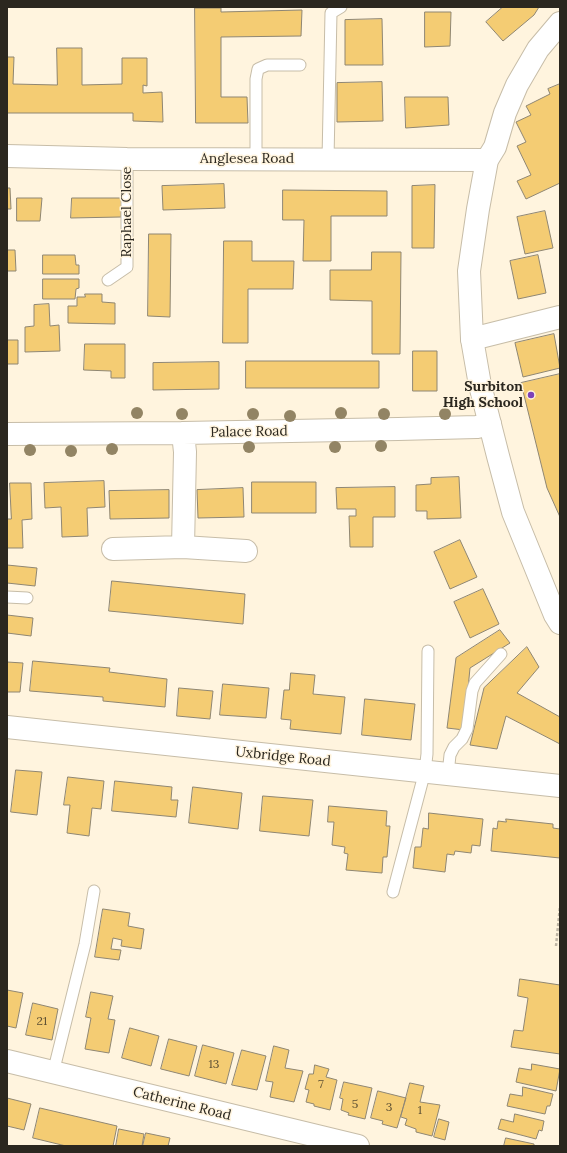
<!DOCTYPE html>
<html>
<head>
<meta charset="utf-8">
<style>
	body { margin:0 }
	#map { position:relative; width:567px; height:1153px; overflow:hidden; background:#fff4de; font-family:Lora,serif }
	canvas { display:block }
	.frame { position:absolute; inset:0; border:8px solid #2b271f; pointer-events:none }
</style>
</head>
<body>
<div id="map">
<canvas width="567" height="1153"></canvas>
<div class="frame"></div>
</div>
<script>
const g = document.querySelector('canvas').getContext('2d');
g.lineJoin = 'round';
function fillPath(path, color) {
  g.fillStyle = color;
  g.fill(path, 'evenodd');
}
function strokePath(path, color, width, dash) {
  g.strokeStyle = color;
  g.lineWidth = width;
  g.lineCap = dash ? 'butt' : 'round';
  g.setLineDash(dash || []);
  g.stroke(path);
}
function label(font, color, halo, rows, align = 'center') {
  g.font = font + ' Lora,serif';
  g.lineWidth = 3;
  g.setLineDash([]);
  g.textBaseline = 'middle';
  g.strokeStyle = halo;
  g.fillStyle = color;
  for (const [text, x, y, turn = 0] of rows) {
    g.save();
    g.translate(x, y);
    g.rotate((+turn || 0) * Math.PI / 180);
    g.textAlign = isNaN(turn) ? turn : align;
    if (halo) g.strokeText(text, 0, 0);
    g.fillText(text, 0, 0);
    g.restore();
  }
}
const building = new Path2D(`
	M503 7H539L534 15 503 41 486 22Z
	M195 8H221V12L302 10 301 36 221 37V97H247L248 123H196Z
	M425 12H451L450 46 425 47Z
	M382 19 383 65H345V20Z
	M57 48H82V85L122 84V58H147V86L143 85V93L162 92 163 122 133 121V113H7V57H14L13 84 57 85Z
	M382 82 383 121 337 122V83Z
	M560 84V183L526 199 517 181 531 175 517 146 526 142 516 122 531 115 526 106 550 94 548 89Z
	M405 97H448L449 125 406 128Z
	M224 184 225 208 163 210 162 186Z
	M435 185 434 248H412V186Z
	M7 188H10L11 209H7Z
	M283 190 387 191V216H331V261H303L304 220H283Z
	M17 198H42L40 221H17Z
	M72 198H122L121 217 71 218Z
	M545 211 553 248 525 254 517 217Z
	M149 234H171L170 317 148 316Z
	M224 241H252V261H294L293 289H248V343H223Z
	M7 250H15L16 271H7Z
	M372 252H401L400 354H372V301L330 300V270H371Z
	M43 255H75L76 265H79V274H43Z
	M538 255 546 293 518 299 510 261Z
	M43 279H79V288L76 289 75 299H43Z
	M85 294H102V302L115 303V324L68 323V306H77V297H85Z
	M49 304 50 326 59 325 60 351 25 352V327L34 326V305Z
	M554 334 560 368 523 377 515 343Z
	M7 340H18V364H7Z
	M85 344H125V378H111V371L84 370Z
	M413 351H437V391H413Z
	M246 361H379V388H246Z
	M219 362V389L153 390V363Z
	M560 374V517L547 488 521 383Z
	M459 477 461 518 427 519V511H416V485L431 484V478Z
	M104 481 105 507 87 508 88 536 62 537 61 507 45 508 44 483Z
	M252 482H316V513H252Z
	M10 483H31L32 519 22 520 23 548H7V519H11Z
	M395 487V517H373V547H350L349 516H356V509H337L336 488Z
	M243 488 244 517 198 518 197 490Z
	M169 490V518L110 519 109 491Z
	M460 540 477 577 450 589 434 552Z
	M7 565 37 568 35 586 7 583Z
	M112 581 245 594 243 624 109 611Z
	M483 589 499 624 470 638 454 602Z
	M7 615 33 618 31 636 7 633Z
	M500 630 510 643 470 668 464 730 447 728 456 658Z
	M527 647 539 667 517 693 560 717V744L506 716 497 749 470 745 484 688Z
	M33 661 110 668 109 672 167 679 165 707 103 701V697L30 691Z
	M7 662 23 663 20 692H7Z
	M291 673 315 675 313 694 345 697 341 734 290 729 291 720 281 719 284 690H289Z
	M223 684 269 688 266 718 220 715Z
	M179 688 213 691 210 719 177 716Z
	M365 699 415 704 411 740 362 735Z
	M16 770 42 772 37 815 11 812Z
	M68 777 104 781 101 809 92 808 89 836 67 833 70 805H64Z
	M115 781 172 787 171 800H178L176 817 112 811Z
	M193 787 242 793 238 829 189 823Z
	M263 796 313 800 309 836 260 831Z
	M329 806 387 811 386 826H390L387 857H383L382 873 346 870 348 854 344 853 345 847 332 845 334 822H328Z
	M429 813 483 819 480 846 472 845 471 853 455 851 454 855 447 854 445 872 413 868 415 847H421L423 828 428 829Z
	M506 819 553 824V828L560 829V858L491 851 493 828 497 829 498 821 506 822Z
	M103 909 130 913 128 926 144 929 141 949 121 946 122 940 113 938 111 949 121 950 119 960 95 957Z
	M520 979 560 985V1054L511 1047 514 1030 523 1031 528 998 518 996Z
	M7 990 23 993 16 1028 7 1026Z
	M91 992 113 996 108 1019 115 1020 109 1053 85 1049 91 1018 86 1017Z
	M33 1003 58 1009 52 1040 26 1035Z
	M130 1028 159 1036 151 1066 122 1058Z
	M169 1039 197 1046 189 1076 161 1069Z
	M203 1045 234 1053 226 1084 195 1076Z
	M274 1046 289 1050 285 1068 303 1071 294 1102 270 1097 273 1082 266 1081Z
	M242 1050 266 1056 257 1090 232 1085Z
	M532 1064 560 1069 556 1091 516 1082 519 1068 531 1070Z
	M315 1065 329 1069 326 1077 337 1080 330 1110 314 1106V1104L306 1102 309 1090 305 1089 309 1074H313Z
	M344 1082 372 1088 365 1119 348 1115 349 1113 341 1110 343 1099 340 1098Z
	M410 1083 424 1086 420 1102 440 1105 432 1136 416 1132V1129L405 1125 407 1119 401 1117Z
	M523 1087 553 1094 550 1106H547L545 1114 507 1106 510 1094 522 1096Z
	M378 1091 406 1098 397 1128 382 1124 383 1121 371 1118Z
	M7 1098 31 1104 24 1130 7 1126Z
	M40 1108 117 1126 113 1146H66L33 1138Z
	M515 1114 544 1121 542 1131 539 1130 536 1139 498 1129 501 1119 513 1122Z
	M439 1119 449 1122 445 1140 434 1137Z
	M119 1129 144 1134 142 1146H116Z
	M146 1133 170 1138 168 1146H143Z
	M506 1138 534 1144V1146H504Z`);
const path = new Path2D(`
	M556 946 560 906`);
const service = new Path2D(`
	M256 159V79L258 69 267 65H300
	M328 159 331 13 341 7
	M108 280 127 267V159
	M7 597 27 598
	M448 774 450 755 454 747 462 739 467 729 472 691 475 683 501 654
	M393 892 425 771 427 754 428 651
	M53 1073 85 944 94 891`);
const minor = new Path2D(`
	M7 156 127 159 487 160
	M472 339 560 317
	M7 434 183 433 398 429 477 427 490 424
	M183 547 246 551
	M113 549 183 547 185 452 183 433
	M7 1061 358 1146`);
const tertiary = new Path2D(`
	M560 23 538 49 517 85 505 113 495 147 487 160 478 209 469 271 472 339 480 385 498 456 513 512 555 615 560 623
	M7 727 560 786`);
const trees = [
	[137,413],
	[341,413],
	[182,414],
	[253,414],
	[384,414],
	[445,414],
	[290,416],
	[381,446],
	[249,447],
	[335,447],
	[112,449],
	[30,450],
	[71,451]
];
const markers = [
	[531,395,4,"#7d42b8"]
];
const numberNames = [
	["21",42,1022],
	["13",214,1065],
	["7",321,1085],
	["5",355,1105],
	["3",389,1108],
	["1",420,1111]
];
const streetNames = [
	["Anglesea Road",247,159],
	["Raphael Close",127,212,-90],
	["Palace Road",249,432,-1],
	["Uxbridge Road",283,757,6],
	["Catherine Road",182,1104,14]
];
const poiNames = [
	["Surbiton",523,387],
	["High School",523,403]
];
fillPath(building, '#f4cc73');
strokePath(building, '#8f8672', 1);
strokePath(service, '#c7bda8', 13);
strokePath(minor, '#c7bda8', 24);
strokePath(tertiary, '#c7bda8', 24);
strokePath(path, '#beb5a4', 2.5, [3, 2]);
strokePath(service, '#fff', 11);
strokePath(minor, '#fff', 22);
strokePath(tertiary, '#fff', 22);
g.fillStyle = '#928464';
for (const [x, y] of trees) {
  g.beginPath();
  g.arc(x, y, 6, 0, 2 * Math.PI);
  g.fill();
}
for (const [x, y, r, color] of markers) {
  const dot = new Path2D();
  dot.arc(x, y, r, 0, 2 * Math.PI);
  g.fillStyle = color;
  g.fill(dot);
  strokePath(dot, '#fff4de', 1.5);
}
label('12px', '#5d5034', null, numberNames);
label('14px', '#2b271f', '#fff4de', streetNames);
label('bold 14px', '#2b271f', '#fff4de', poiNames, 'right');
</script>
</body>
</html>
